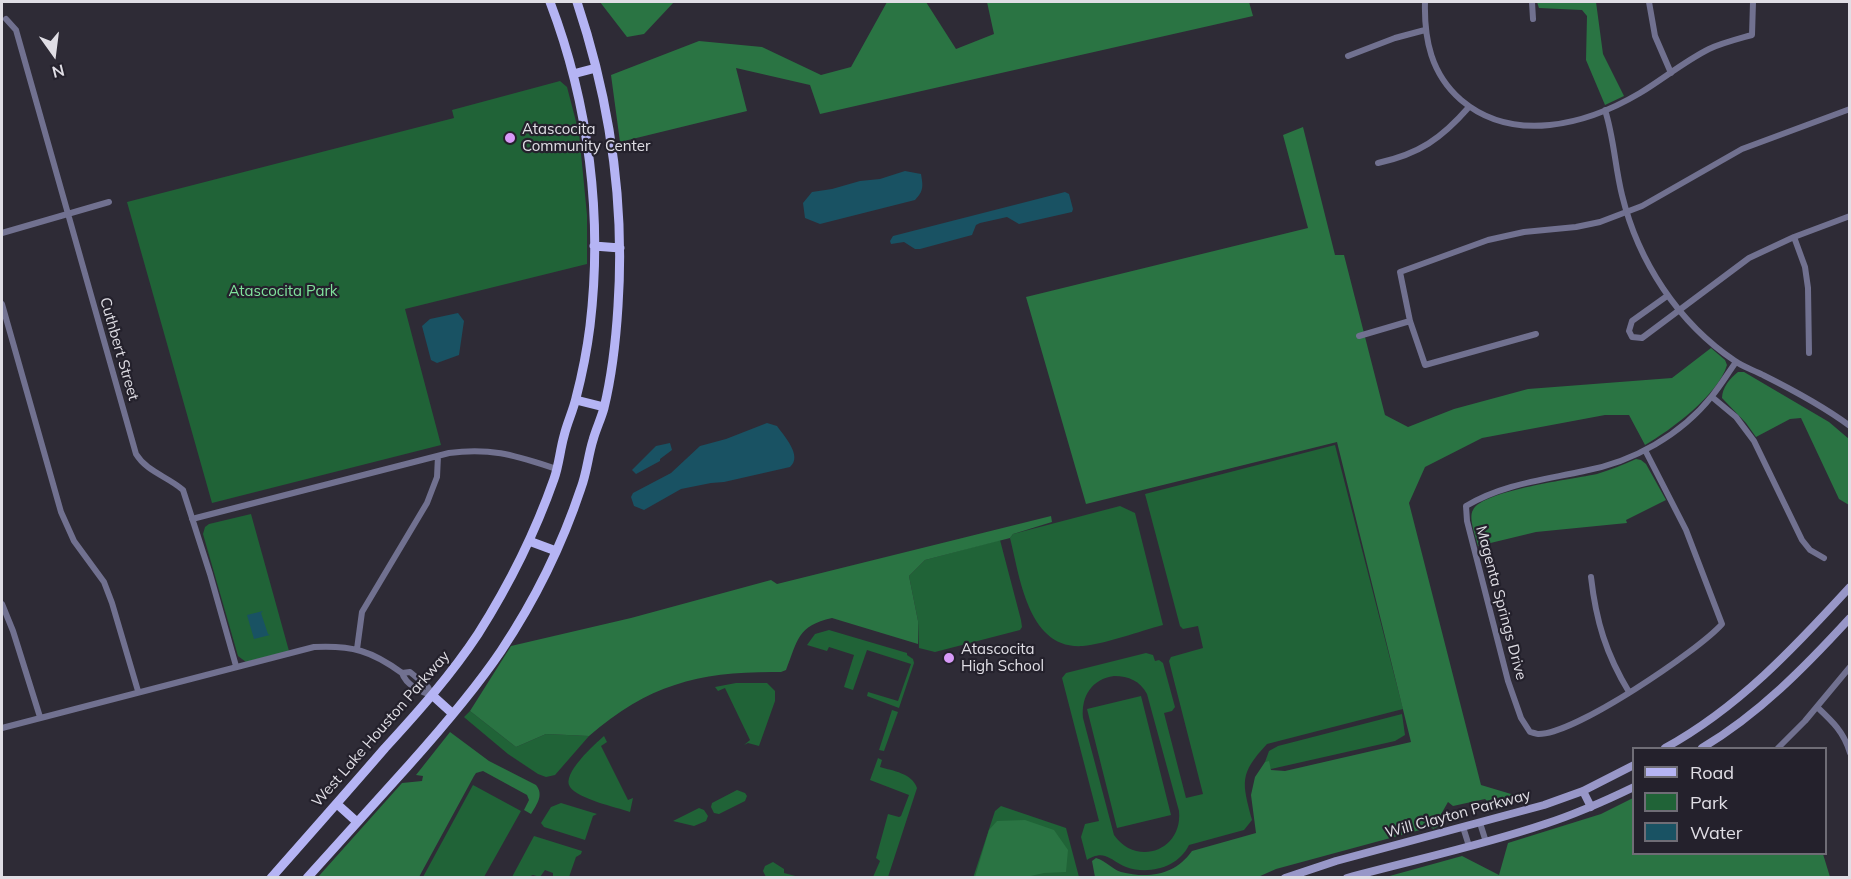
<!DOCTYPE html>
<html>
<head>
<meta charset="utf-8">
<style>
	body { margin:0 }
	#map { position:relative; width:1851px; height:879px; overflow:hidden; background:#2e2b36; font-family:Mulish,sans-serif }
	canvas { display:block }
	.frame { position:absolute; inset:0; border:3px solid #e0dee5; pointer-events:none }
	.legend { position:absolute; left:1632px; top:747px; width:195px; height:108px; box-sizing:border-box; background:#24212c; border:2px solid #6f6d76; margin:0; padding:8px 10px; list-style:none; font-size:18px; color:#e0dee5 }
	.legend li { display:flex; align-items:center; gap:12px; height:30px }
	.legend b { width:30px; border:2px solid #6f6d76 }
	.north { position:absolute; left:24px; top:24px; width:60px; height:60px; -webkit-text-stroke:4px #24212c; paint-order:stroke; rotate:166deg; font-size:16px; font-weight:700; line-height:24px; text-align:center; color:#e0dee5 }
	.north::after { content:''; display:block; margin:auto; width:21px; height:27px; background:#e0dee5; clip-path:polygon(50% 0,100% 100%,50% 72%,0 100%) }
</style>
</head>
<body>
<div id="map">
<canvas width="1851" height="879"></canvas>
<div class="frame"></div>
<ul class="legend">
<li><b style="height:8px;background:#b5b4f4"></b>Road</li>
<li><b style="height:16px;background:#206337"></b>Park</li>
<li><b style="height:16px;background:#195263"></b>Water</li>
</ul>
<div class="north">N</div>
</div>
<script>
const g = document.querySelector('canvas').getContext('2d');
g.lineJoin = 'round';
function fillPath(path, color) {
  g.fillStyle = color;
  g.fill(path, 'evenodd');
}
function strokePath(path, color, width, dash) {
  g.strokeStyle = color;
  g.lineWidth = width;
  g.lineCap = dash ? 'butt' : 'round';
  g.setLineDash(dash || []);
  g.stroke(path);
}
function label(font, color, halo, rows, align = 'center') {
  g.font = font + ' Mulish,sans-serif';
  g.lineWidth = 4.5;
  g.setLineDash([]);
  g.textBaseline = 'middle';
  g.strokeStyle = halo;
  g.fillStyle = color;
  for (const [text, x, y, turn = 0] of rows) {
    g.save();
    g.translate(x, y);
    g.rotate((+turn || 0) * Math.PI / 180);
    g.textAlign = isNaN(turn) ? turn : align;
    if (halo) g.strokeText(text, 0, 0);
    g.fillText(text, 0, 0);
    g.restore();
  }
}
const green = new Path2D(`
	M560 81 567 87 579 133 587 215V264L405 309 441 445 212 503 127 202 454 118 452 110Z
	M1335 445 1403 709 1267 744C1239 774 1242 782 1252 820L1244 830 1189 845C1178 868 1148 875 1126 867 1118 864 1112 858 1105 856 1099 854 1091 857 1087 860L1081 837 1085 824 1099 821 1062 678 1066 673 1146 653 1153 655 1155 661 1159 660 1163 663 1175 707 1172 711 1164 713 1186 798 1203 794 1169 661 1171 657 1203 648 1198 626 1183 629 1180 626 1145 494ZM1114 676C1129 676 1140 681 1147 694L1179 811C1183 851 1136 867 1114 835L1083 718C1081 696 1092 679 1114 676Z
	M1120 506 1135 513 1163 625C1140 631 1105 644 1083 646 1028 650 1020 577 1010 538L1013 534Z
	M251 514 289 651 246 662 238 656 203 534 205 527 209 524Z
	M1000 540 1021 620 1022 627 1020 630 935 652 919 648 918 621 909 576 925 560Z
	M829 630 907 653V655L913 659 914 663 899 708 867 696 868 692 898 701 911 664 867 650 853 690 844 687 854 655 829 647 827 651 807 645 815 634Z
	M736 683H767L775 691V701L759 746 748 743 744 745 750 740 725 688 718 691 715 687Z
	M1141 696 1171 815 1117 828 1087 709Z
	M892 710 898 712 884 751 879 750Z
	M470 711 516 747 546 734 589 736 555 775 546 777 538 774 508 754 465 718 464 717Z
	M1402 714 1405 735 1395 741 1271 769 1265 762 1269 751 1278 746Z
	M604 736 607 742 601 746 628 800 633 798 630 812C616 807 578 799 570 787 561 774 595 744 604 736Z
	M878 758 882 760 880 767C893 771 912 773 917 788L888 877H873L880 861 876 858 888 814 899 817 901 816 909 795 870 780Z
	M473 785 521 811 484 877H423Z
	M737 790 745 793 747 796 745 801 719 814 714 813 711 807 712 803Z
	M561 803 597 814 593 816 585 840 544 827 541 823 551 807Z
	M1001 806 1066 828 1079 877 973 878 995 811Z
	M699 808 704 810 708 816 706 821 694 826 673 821Z
	M534 836 582 851 581 854 576 857 569 877 553 876V873L545 870 540 877 533 875 528 877H512Z
	M773 862 784 869V873L799 877H766L763 871 765 866Z`);
const forest = new Path2D(`
	M600 2H674L644 34 627 37Z
	M887 2H926L956 49 994 34 987 2H1249L1253 16 820 114 810 85 736 68 747 111 620 142 611 75 699 41 762 47 821 75 851 67Z
	M1537 2H1596L1603 54 1624 96 1605 105 1586 60 1587 16 1582 10 1539 8Z
	M1303 127 1335 255H1344L1385 415 1408 427 1454 409 1528 389 1672 378 1711 348 1725 360 1727 365C1718 395 1671 430 1645 445L1629 415H1605L1482 438 1425 467 1409 503 1481 785 1521 797 1497 810 1485 799 1453 806 1448 802 1440 816 1439 826 1433 829 1431 827 1276 869 1258 877H1095L1092 861 1096 858C1106 861 1112 869 1121 872 1149 879 1175 875 1192 851L1256 833 1251 795 1255 777 1265 762 1269 761 1271 770 1285 771 1411 742 1337 442 1086 504 1026 297 1308 228 1283 135Z
	M1738 372H1744L1829 422 1849 439V505L1839 499 1801 418 1790 419 1756 437 1746 423 1722 398C1722 388 1730 378 1738 372Z
	M1636 459 1641 460 1646 464 1666 500 1626 520 1627 523 1536 532 1478 546C1476 537 1468 518 1473 510 1483 490 1574 479 1597 474 1610 470 1623 465 1636 459Z
	M1051 516 1052 522 1013 534 1010 538 925 560 909 576 918 621V644L832 618C797 626 798 640 786 670L781 672C702 671 650 683 589 736L546 734 516 747 470 711 511 646 631 618 771 580 777 584Z
	M450 732 489 761 536 785C544 795 537 804 531 814L524 810 529 800 527 795 483 771 476 773 474 776 419 877H318L402 783 422 781 423 776 416 775Z
	M1633 798 1634 854H1823L1830 877H1386L1462 856 1499 875 1508 843 1601 814Z
	M1025 820 1054 830 1068 850 1066 872 1044 873 1026 877H975L989 830 997 821Z`);
const water = new Path2D(`
	M905 171 921 174C923 186 924 191 915 200L820 224 805 218 803 203 812 192 832 189 860 181 880 179Z
	M1065 192 1069 194 1073 209 1072 212 1019 224 1007 217 980 223 976 225 972 235 920 249H915L904 242 891 244 890 241 893 236Z
	M458 313 464 321 459 355 437 363 431 360 422 326 430 319Z
	M767 423 777 426C784 436 803 456 790 467L724 482 711 483 681 489 644 510 634 506 631 497 633 493 671 473 700 446 726 439Z
	M670 443 672 450 660 459V461L636 474 632 470 656 446Z
	M263 611 261 613 268 634 270 635 254 639 247 615Z`);
const minor = new Path2D(`
	M1425 2C1424 39 1431 74 1461 100 1513 144 1586 125 1640 93 1663 79 1685 61 1709 49 1722 43 1738 39 1752 35L1753 2
	M1532 2 1533 19
	M1649 2 1655 36 1671 73
	M6 19 16 30 136 454C147 472 167 476 183 490L210 574 236 666
	M1348 56 1395 38 1425 30
	M1605 110C1614 138 1615 167 1622 195 1638 261 1678 323 1735 361 1743 367 1754 370 1763 375 1793 390 1823 406 1850 426
	M1378 163C1419 154 1441 139 1469 107
	M2 233 109 202
	M1794 237 1805 267 1808 288 1809 353
	M1667 296 1632 321 1629 331 1632 337 1642 338 1749 258 1794 237 1850 216
	M2 304 61 512 74 541 104 582 112 603 138 691
	M1536 334 1425 365 1410 321 1400 272 1488 240 1524 232 1576 227 1600 222 1642 206 1742 149 1850 109
	M1359 336 1410 321
	M1712 397 1736 417 1754 441 1802 540 1810 550 1824 558
	M1645 450 1686 530 1722 624C1698 651 1574 735 1538 734 1537 734 1531 732 1530 732L1521 718 1508 681 1467 521 1466 506C1503 484 1543 480 1584 471 1633 462 1681 435 1712 396 1721 385 1728 373 1736 362
	M192 519 449 453C492 447 516 456 557 469
	M1591 577C1596 621 1606 654 1629 692
	M2 604 13 631 40 717
	M357 649 362 612 427 503 437 477 438 456
	M410 672 428 687 432 695C421 692 406 685 402 673Z
	M1817 707C1832 721 1844 732 1850 753
	M2 728 314 647C352 645 372 651 402 673
	M1778 748 1805 721 1850 667
	M1480 823 1486 842
	M1463 827 1469 846`);
const secondary = new Path2D(`
	M1665 748C1738 708 1794 648 1850 587
	M1702 748C1759 714 1805 667 1850 618
	M1583 791 1591 807
	M1285 878 1336 861 1544 805 1583 791 1634 765
	M1347 878C1413 860 1480 846 1545 824 1576 814 1605 801 1634 787`);
const primary = new Path2D(`
	M573 74 596 68
	M594 246 620 248
	M576 400 604 407
	M529 541 556 551
	M432 695 453 714
	M337 804 357 822
	M271 878C309 835 347 792 385 748 418 712 451 675 478 634 509 585 535 533 554 479 559 465 560 450 564 436 567 423 573 411 576 398 582 375 587 350 590 326 603 217 589 104 550 2
	M307 878C341 840 375 803 409 765 442 728 474 691 501 651 535 600 562 545 581 488 587 472 588 456 593 440 596 429 601 419 604 408 612 375 616 339 618 306 625 201 610 101 577 2`);
const markers = [
	[510,138,6,"#d89af8"],
	[949,658,6,"#d89af8"]
];
const poiNames = [
	["Atascocita",522,129],
	["Community Center",522,146],
	["Atascocita",961,649],
	["High School",961,666]
];
const parkNames = [
	["Atascocita Park",283,291]
];
const streetNames = [
	["Cuthbert Street",119,349,74],
	["Magenta Springs Drive",1501,603,75],
	["West Lake Houston Parkway",381,729,-49],
	["Will Clayton Parkway",1458,814,-15]
];
fillPath(green, '#206337');
fillPath(forest, '#2a7443');
fillPath(water, '#195263');
strokePath(minor, '#717190', 6);
strokePath(secondary, '#9897c8', 8);
strokePath(primary, '#b5b4f4', 9);
for (const [x, y, r, color] of markers) {
  const dot = new Path2D();
  dot.arc(x, y, r, 0, 2 * Math.PI);
  g.fillStyle = color;
  g.fill(dot);
  strokePath(dot, '#24212c', 2);
}
label('15px', '#e0dee5', '#24212c', poiNames, 'left');
label('15px', '#81e39d', '#24212c', parkNames);
label('15px', '#e0dee5', '#24212c', streetNames);
</script>
</body>
</html>
